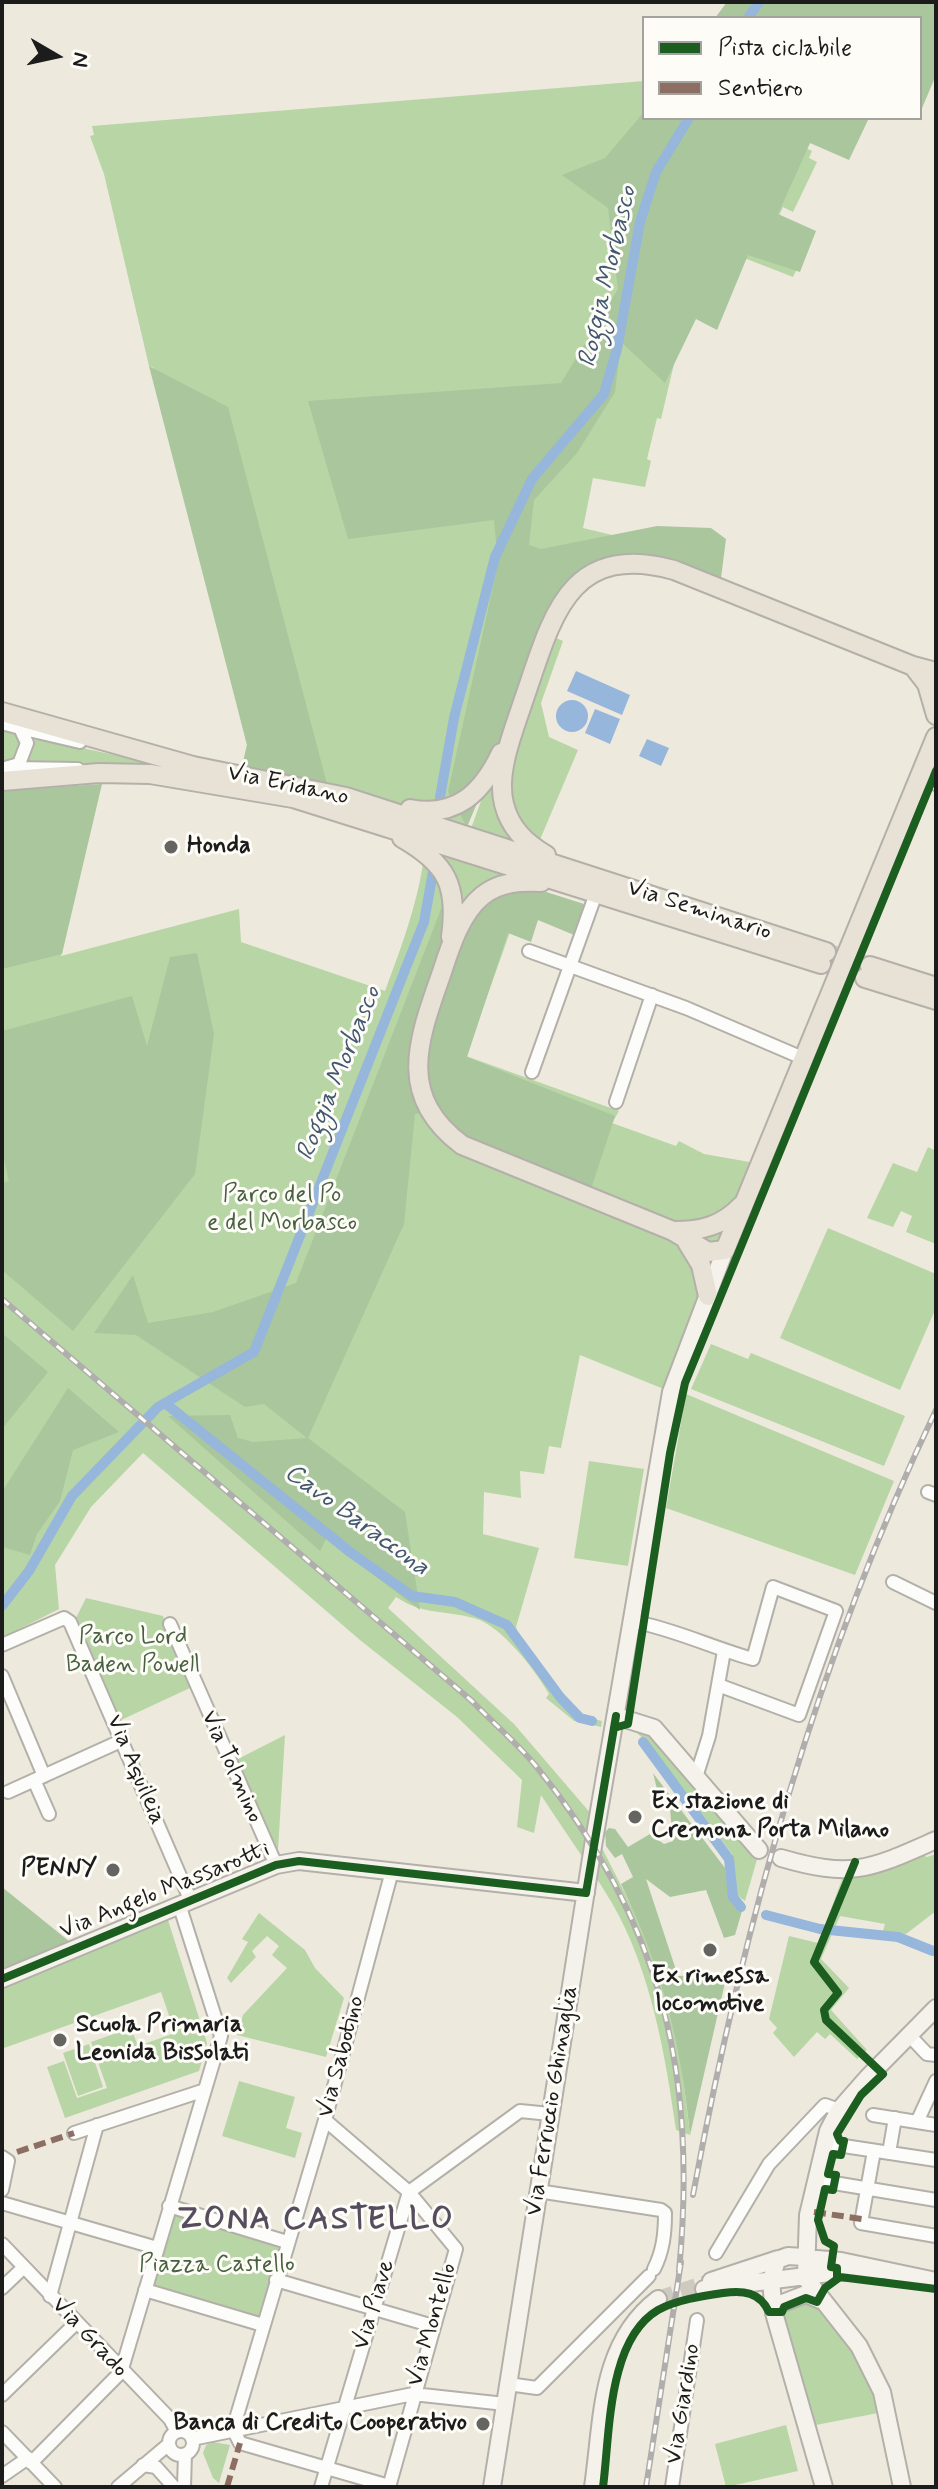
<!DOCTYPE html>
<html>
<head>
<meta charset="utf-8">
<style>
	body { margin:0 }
	#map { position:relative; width:938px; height:2489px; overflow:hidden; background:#eee9dd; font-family:Mynerve,sans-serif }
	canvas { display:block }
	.frame { position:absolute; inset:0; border:4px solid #1c1c1c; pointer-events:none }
	.legend { position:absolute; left:642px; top:16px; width:280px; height:104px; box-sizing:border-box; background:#fdfcf7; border:2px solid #a3a29f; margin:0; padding:10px 14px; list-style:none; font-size:24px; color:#1c1c1c }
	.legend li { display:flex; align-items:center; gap:16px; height:40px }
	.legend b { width:40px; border:2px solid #a3a29f }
	.north { position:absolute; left:16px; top:16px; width:80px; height:80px; -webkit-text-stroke:6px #fdfcf7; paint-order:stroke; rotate:99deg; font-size:22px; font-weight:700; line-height:32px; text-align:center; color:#1c1c1c }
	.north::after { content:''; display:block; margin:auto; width:28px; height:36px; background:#1c1c1c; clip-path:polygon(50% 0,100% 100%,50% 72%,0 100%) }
</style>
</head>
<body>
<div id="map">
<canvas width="938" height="2489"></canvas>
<div class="frame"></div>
<ul class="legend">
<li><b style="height:10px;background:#1b5e20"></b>Pista ciclabile</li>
<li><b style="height:10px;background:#8d6e63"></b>Sentiero</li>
</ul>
<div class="north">N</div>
</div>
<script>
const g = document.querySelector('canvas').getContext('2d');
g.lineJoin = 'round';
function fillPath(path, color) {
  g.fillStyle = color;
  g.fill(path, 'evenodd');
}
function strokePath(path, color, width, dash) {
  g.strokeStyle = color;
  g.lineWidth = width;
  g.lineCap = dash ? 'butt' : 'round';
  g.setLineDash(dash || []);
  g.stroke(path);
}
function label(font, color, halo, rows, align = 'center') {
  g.font = font + ' Mynerve,sans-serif';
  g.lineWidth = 6;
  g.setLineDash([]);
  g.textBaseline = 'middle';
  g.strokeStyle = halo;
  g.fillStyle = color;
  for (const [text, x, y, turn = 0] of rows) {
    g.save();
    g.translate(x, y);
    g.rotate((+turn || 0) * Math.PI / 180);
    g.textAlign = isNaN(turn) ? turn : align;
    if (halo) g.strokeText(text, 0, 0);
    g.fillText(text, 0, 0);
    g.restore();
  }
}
const green = new Path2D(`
	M644 81V118H820L806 148 812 151 809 158 817 162 793 212 783 207 769 237 773 251 787 259 802 258 793 277 734 254 700 319 686 313 661 419 657 418 647 459 651 461 645 487 593 478 583 528 633 540 630 556 588 566 557 590 541 616 490 766 454 857 460 859 499 751 513 725 541 631 563 641 541 703 549 737 578 750 522 882 527 884 466 1056 619 1111 612 1123 676 1146 679 1141 704 1154 761 1164 740 1209 671 1392 580 1355 561 1448 549 1446 544 1474 520 1471 521 1498 484 1492 483 1534 539 1548 516 1627 521 1641 579 1715 602 1721 601 1727 574 1721 546 1698 549 1694C536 1671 501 1625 474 1618 444 1610 423 1615 396 1597L388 1608 514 1724 598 1822 603 1850 636 1915 667 1992 680 2052 690 2135 676 2130C665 2053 651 1971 612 1903 590 1866 564 1831 541 1795L534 1833 517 1827 522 1780 457 1717 360 1640 143 1453 91 1507 55 1565 59 1609 2 1638V795L99 790 61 956 239 909 241 942 385 991C407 932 427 878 427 815L327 784 242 769 247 745 154 368 149 366 104 174 90 136 94 135 92 126Z
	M2 727 13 730 23 744 19 758 2 765Z
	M36 738 189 771C136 769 83 759 30 763L28 760Z
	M928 1147 936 1151V1244L906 1232 912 1216 901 1211 893 1227 867 1218 893 1163 917 1172Z
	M828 1228 936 1274V1308L900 1390 780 1338Z
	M711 1344 748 1359 751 1353 905 1416 884 1466 691 1389Z
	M686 1394 894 1481 855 1575 666 1508Z
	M589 1461 644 1469 628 1566 574 1558Z
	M86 1598 163 1616 190 1688 121 1720 75 1620Z
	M635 1724 653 1732 744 1846 758 1856 745 1901 736 1894 732 1854 651 1746 637 1733Z
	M285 1735 278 1850 234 1761Z
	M918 1853 927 1857 936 1854V1911L906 1934 883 1931 885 1924 840 1916 821 1959 849 1988 831 2010 867 2050 857 2059 830 2034 825 2039 817 2032 794 2057 773 2033 777 2028 769 2019 789 1936 818 1943 843 1877Z
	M259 1913 305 1950 315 1968 344 1998 326 2057 237 2035 243 2015 287 1968 272 1955 279 1946 267 1936 252 1951 256 1957 231 1983 227 1978 248 1942 242 1939Z
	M167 1917 207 2043 199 2071 65 2118 47 2067 64 2061 77 2098 107 2088 91 2042 131 2028 138 2046 175 2033 161 1992 4 2048 2 1987Z
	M89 2044 103 2087 78 2096 63 2053Z
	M239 2081 295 2097 286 2128 302 2133 295 2158 222 2136Z
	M172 2212 283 2244 261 2321 150 2288Z
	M811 2302C848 2329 871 2368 878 2413L816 2425 783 2320 787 2311Z
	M786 2425 798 2471 726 2487 715 2444Z
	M213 2442 230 2445 219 2483 213 2478 203 2453 206 2445Z`);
const forest = new Path2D(`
	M727 2H936V75L920 113V18H715Z
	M644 112V118H869L849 160 810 143 778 214 816 231 800 272 748 255 717 330 696 319 665 383 621 342 615 392 577 453 534 500 529 545 541 549 657 526 711 528 726 539 721 578 670 559 617 558 590 566 558 593 541 631 499 751 467 827 448 792 498 564 494 520 348 539 308 401 561 383 618 289 608 208 562 175 605 158Z
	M149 366 228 407 327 784 238 767 242 766 247 745Z
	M102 784 62 954 2 969V791Z
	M521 884 584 904 574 935 538 920 531 942 508 933 467 1057 615 1116 591 1189 458 1132 439 1110 415 1114 404 1224 308 1438 405 1512 420 1610 326 1539 320 1551 168 1416 230 1415 238 1438 253 1442 307 1438 264 1404 245 1407 136 1335 94 1333 133 1275 148 1323 213 1312 296 1283 448 891 447 936 479 899Z
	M197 953 214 1034 195 1174 73 1331 2 1270V1183L9 1181 2 1151V1031L132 996 147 1046 170 957Z
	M2 1333 48 1372 2 1429Z
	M68 1388 119 1432 73 1450 60 1501 37 1534 30 1555 2 1547V1492Z
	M653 1773 725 1868 729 1898 742 1911 735 1935 724 1938 706 1890 670 1897 646 1879 678 1976 727 1974 690 2135C681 2040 662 1969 621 1884L633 1877 622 1854 615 1858 606 1846 605 1832 609 1828 615 1829 628 1847 650 1834 664 1844 673 1841 670 1809 657 1789Z
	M2 1887 75 1946 2 1976Z`);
const water = new Path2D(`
	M576 671 630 695 622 715 567 691Z
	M556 716a16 16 0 1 1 32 0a16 16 0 1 1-32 0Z
	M595 709 620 719 610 744 585 733Z
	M647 739 669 748 661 766 639 756Z`);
const canal = new Path2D(`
	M748 18 759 2
	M440 797 454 718 495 557 532 479 604 394 617 349 640 222 656 172 689 118
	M165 1403 350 1552 412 1596 455 1602 507 1625 560 1697 580 1718 592 1721
	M2 1606 29 1571 72 1496 158 1407 254 1352 424 922 433 872
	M643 1742 729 1859 733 1897 741 1907
	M766 1915 820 1929 898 1937 933 1951`);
const secondaryTunnel = new Path2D(`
	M658 2299 706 2283`);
const primaryTunnel = new Path2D(`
	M826 952 870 966`);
const street = new Path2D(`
	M2 723 20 728 27 743 19 764 2 769
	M20 728 80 742
	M14 768 78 769
	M919 777 936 784
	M529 951 686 1008 805 1059
	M532 1072 594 899
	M616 1102 652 995
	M928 1492 936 1495
	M893 1582 936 1603
	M632 1621C677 1630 710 1647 753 1659L773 1587 836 1611 799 1715 718 1685
	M170 1624 276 1865
	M2 1645 64 1618 70 1622 190 1899
	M2 1676 44 1776
	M696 1777 709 1736 724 1651
	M34 1780 49 1814
	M8 1792 123 1740
	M908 2034 927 2054 936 2055
	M873 2115 936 2125
	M325 2120 409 2192 456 2249 389 2487
	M917 2122 936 2081
	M74 2133 202 2091
	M824 2143 936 2160
	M874 2151 861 2223 936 2236
	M889 2153 895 2118
	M2 2157 8 2161 2 2190
	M816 2180 936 2200
	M538 2191 661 2210 665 2213C665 2234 663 2251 654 2269
	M2 2203 157 2248
	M169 2206 287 2242
	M2 2244 170 2419 177 2432
	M716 2253 769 2164 825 2105 839 2110
	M276 2280 433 2326
	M2 2288 23 2268
	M145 2290 263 2325
	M50 2296 97 2125
	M508 2384 537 2388 649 2276
	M2 2395 75 2324
	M169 2443a12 12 0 1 1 24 0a12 12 0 1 1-24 0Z
	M2 2432 55 2487
	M192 2439 413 2394 505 2404
	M143 2465 156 2467 174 2487
	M2 2476 28 2458 31 2463 121 2372 221 2036 179 1904
	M389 2486 240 2443 233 2429 325 2120 392 1871
	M118 2487 169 2444
	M184 2487 185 2454
	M321 2487 409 2192 520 2111 550 2114
	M672 2487 697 2320`);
const secondary = new Path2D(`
	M616 1716 654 1728 759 1850
	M781 1858C853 1879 870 1869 936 1840
	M2 1979 276 1865 299 1861 586 1893
	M804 2257 788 2256 777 2260 771 2281 774 2313 824 2487
	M805 2258 841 2261 936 2281
	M804 2276 859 2346 882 2392 902 2487
	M806 2276 808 2215 828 2131 839 2110 868 2077 936 2008
	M711 2281 778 2259
	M704 2289 837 2272 878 2271
	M774 2313 780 2304 806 2294 820 2300
	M492 2487 593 1846 671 1392 725 1250
	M593 2487C603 2419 599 2344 658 2299`);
const primary = new Path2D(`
	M913 666 927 684 936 715
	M2 712 193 766 346 797 826 952
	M2 781 99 773 150 774 293 798 821 964
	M410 809C456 818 482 793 501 753
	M402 838C447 864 458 885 451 937
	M546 855C525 843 510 828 504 804 496 773 513 732 523 702 551 622 566 540 674 570L913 666 936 672
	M541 882C520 881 499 882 482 896 461 913 450 947 442 972 419 1038 395 1095 462 1145L673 1231 708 1252 725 1250
	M870 966 936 987
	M865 978 936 1000
	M673 1231C702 1231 722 1226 742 1205
	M687 1242 701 1265 708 1296
	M725 1250 936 737`);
const rail = new Path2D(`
	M2 1299 472 1701C493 1723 517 1743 536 1766 662 1922 698 2074 679 2271
	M693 2195C743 1926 817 1658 936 1410
	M646 2487 681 2262`);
const quiet = new Path2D(`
	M17 2152 74 2133
	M814 2212 862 2219
	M227 2487 240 2443`);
const cycleway = new Path2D(`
	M614 1728 628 1724 670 1453 685 1383 936 771
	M2 1979 276 1865 299 1861 586 1893 616 1716
	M837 2278V2268L831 2267 834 2246 825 2241 818 2220 825 2189 833 2190 836 2175 828 2174 833 2154 841 2155 844 2141H840L837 2134 861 2095 883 2074 826 2020 824 2010 838 1993 814 1962 855 1862
	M603 2487C610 2435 607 2340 658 2310 676 2300 702 2296 723 2293 743 2290 760 2292 769 2312H782L784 2307 806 2298 817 2302 825 2288 840 2277 936 2289`);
const markers = [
	[171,847,8,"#666460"],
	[635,1817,8,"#666460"],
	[113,1870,8,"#666460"],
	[710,1950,8,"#666460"],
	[60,2040,8,"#666460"],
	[483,2424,8,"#666460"]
];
const streetNames = [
	["Via Eridano",288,786,12],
	["Via Seminario",699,911,18],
	["Via Tolmino",231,1767,66],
	["Via Aquileia",135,1770,67],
	["Via Angelo Massarotti",165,1891,-22],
	["Via Sabotino",342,2057,-75],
	["Via Ferruccio Ghinaglia",553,2101,-81],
	["Via Piave",375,2305,-73],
	["Via Montello",433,2325,-74],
	["Via Grado",89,2338,47],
	["Via Giardino",684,2404,-81]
];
const poiNames = [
	["Honda",187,847],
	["Ex stazione di",651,1803],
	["Cremona Porta Milano",651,1831],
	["PENNY",97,1870,"right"],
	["Ex rimessa",710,1977,"center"],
	["locomotive",710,2005,"center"],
	["Scuola Primaria",76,2026],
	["Leonida Bissolati",76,2054],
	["Banca di Credito Cooperativo",467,2424,"right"]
];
const parkNames = [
	["Parco del Po",282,1196],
	["e del Morbasco",282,1224],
	["Parco Lord",133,1638],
	["Baden Powell",133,1666],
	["Piazza Castello",217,2266]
];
const waterNames = [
	["Roggia Morbasco",609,277,-77],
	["Roggia Morbasco",340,1074,-68],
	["Cavo Baraccona",356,1521,36]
];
const districtNames = [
	["ZONA CASTELLO",316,2221]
];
fillPath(green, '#b8d5a6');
fillPath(forest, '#a9c69d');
fillPath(water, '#96b6db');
strokePath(canal, '#96b6db', 10);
strokePath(secondaryTunnel, '#cecac0', 16, [16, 8]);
strokePath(primaryTunnel, '#cecac0', 18, [18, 9]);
strokePath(street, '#b3b0a9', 16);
strokePath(secondary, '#b3b0a9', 20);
strokePath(primary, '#b3b0a9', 22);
strokePath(street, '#fcfcfa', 12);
strokePath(secondary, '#f5f2eb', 16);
strokePath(primary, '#e8e2d6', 18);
strokePath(rail, '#afaead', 6);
strokePath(rail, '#fdfcf7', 3, [9]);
strokePath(quiet, '#8d6e63', 6, [12, 6]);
strokePath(cycleway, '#1b5e20', 8);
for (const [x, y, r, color] of markers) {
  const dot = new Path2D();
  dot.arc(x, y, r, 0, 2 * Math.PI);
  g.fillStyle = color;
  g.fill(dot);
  strokePath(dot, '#fdfcf7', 3);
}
label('24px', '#1c1c1c', '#fdfcf7', streetNames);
label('bold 24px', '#1c1c1c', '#fdfcf7', poiNames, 'left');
label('24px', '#486041', '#fdfcf7', parkNames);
label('italic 26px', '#425771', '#fdfcf7', waterNames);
g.letterSpacing = '2px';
label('bold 32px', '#554c5d', '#fdfcf7', districtNames);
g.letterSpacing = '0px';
</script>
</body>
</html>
